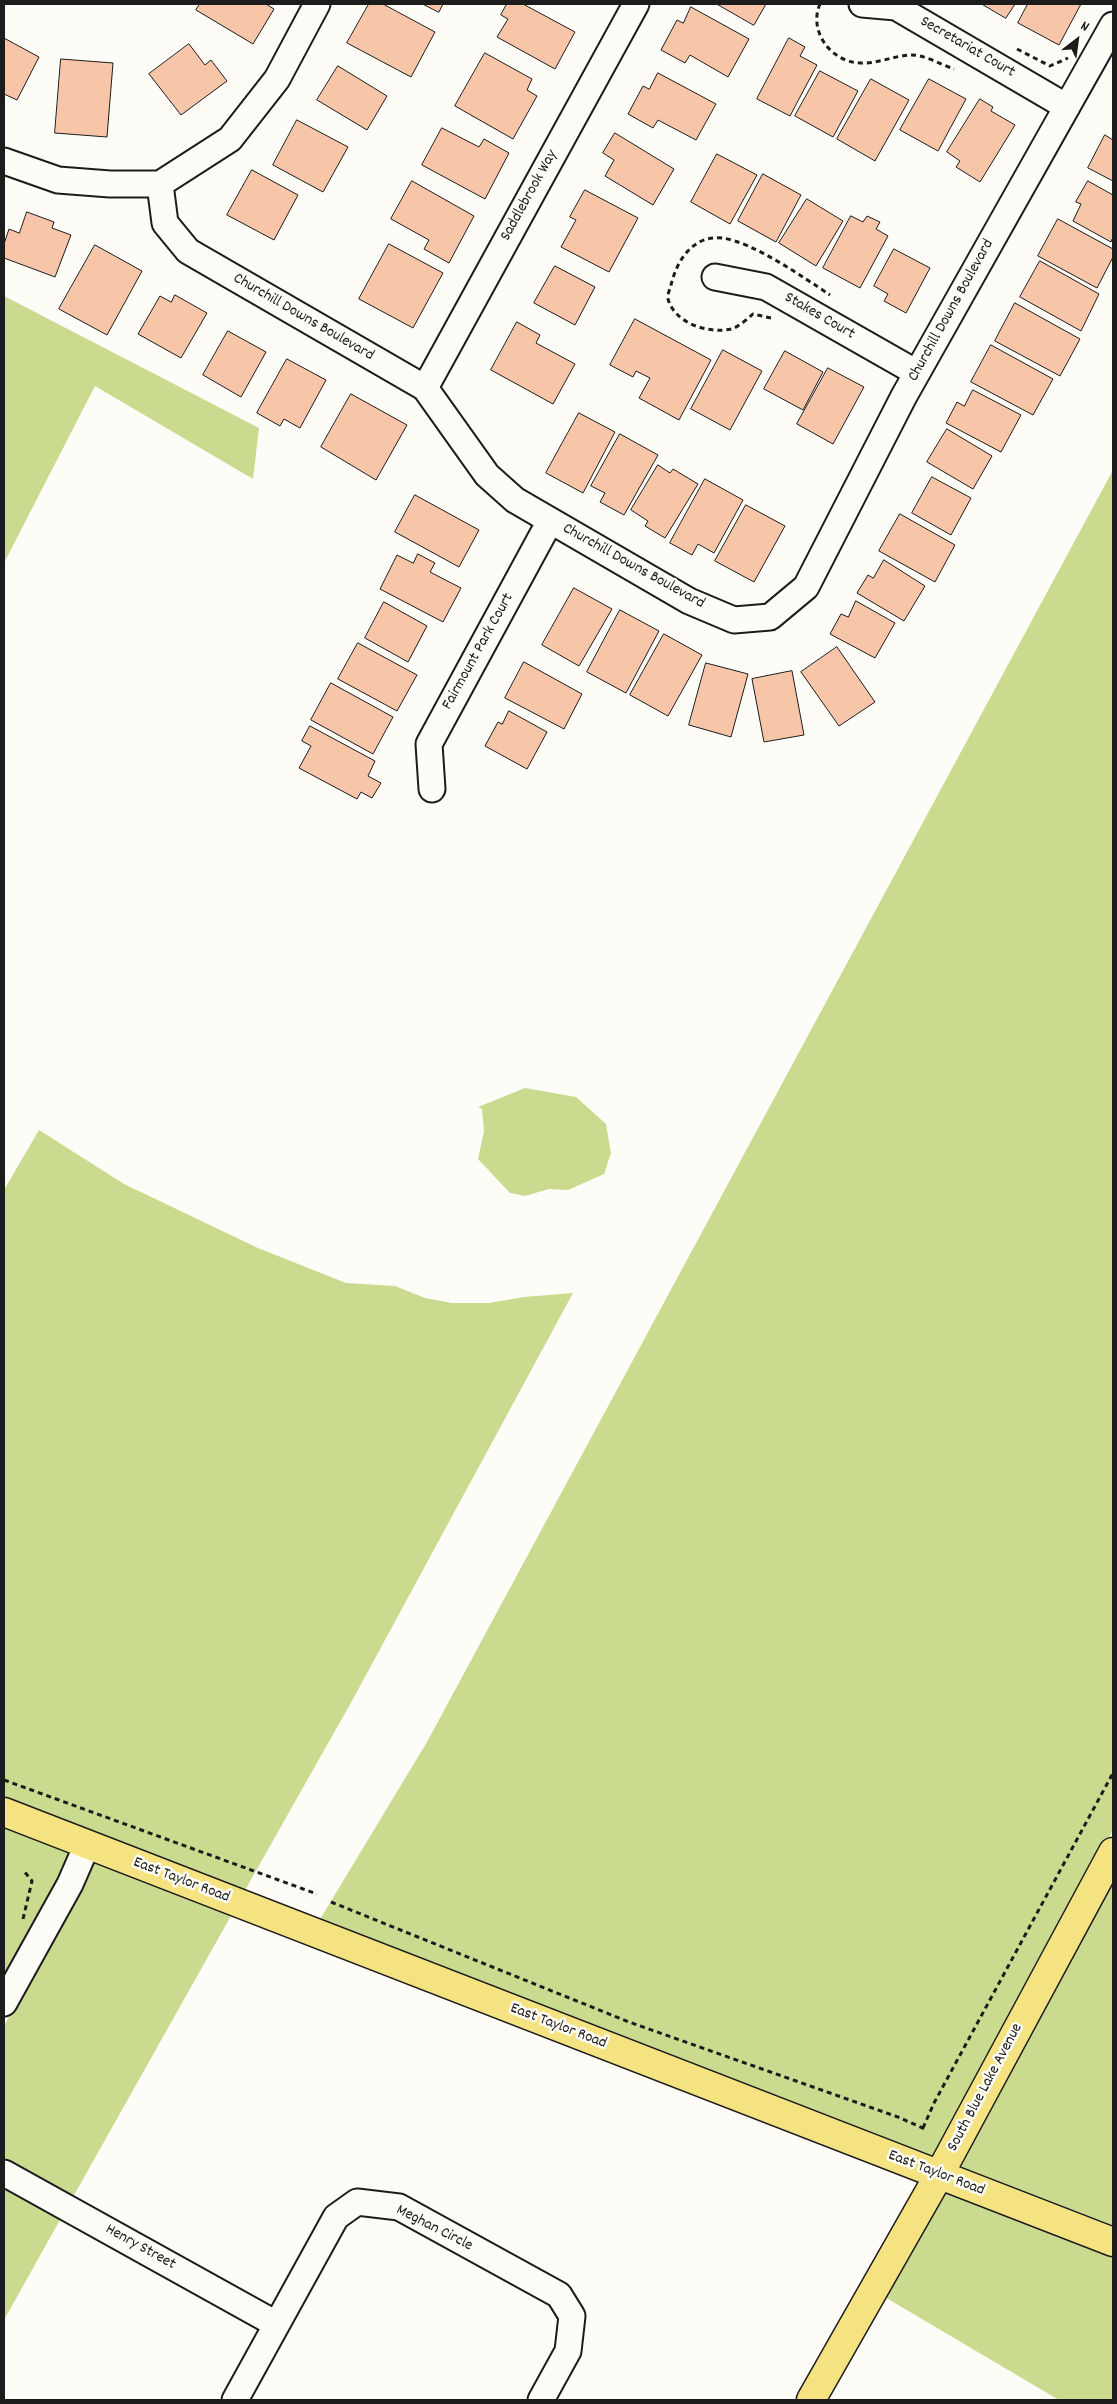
<!DOCTYPE html>
<html>
<head>
<meta charset="utf-8">
<style>
	body { margin:0 }
	#map { position:relative; width:1117px; height:2404px; overflow:hidden; background:#fdfcf7; font-family:Dekko,sans-serif }
	canvas { display:block }
	.frame { position:absolute; inset:0; border:5px solid #1c1c1c; pointer-events:none }
	.north { position:absolute; left:1052px; top:15px; width:50px; height:50px; -webkit-text-stroke:4px #fdfcf7; paint-order:stroke; rotate:30deg; font-size:14px; font-weight:700; line-height:20px; text-align:center; color:#1c1c1c }
	.north::after { content:''; display:block; margin:auto; width:18px; height:22px; background:#1c1c1c; clip-path:polygon(50% 0,100% 100%,50% 72%,0 100%) }
</style>
</head>
<body>
<div id="map">
<canvas width="1117" height="2404"></canvas>
<div class="frame"></div>
<div class="north">N</div>
</div>
<script>
const g = document.querySelector('canvas').getContext('2d');
g.lineJoin = 'round';
function fillPath(path, color) {
  g.fillStyle = color;
  g.fill(path, 'evenodd');
}
function strokePath(path, color, width, dash) {
  g.strokeStyle = color;
  g.lineWidth = width;
  g.lineCap = dash ? 'butt' : 'round';
  g.setLineDash(dash || []);
  g.stroke(path);
}
function label(font, color, halo, rows, align = 'center') {
  g.font = font + ' Dekko,sans-serif';
  g.lineWidth = 5;
  g.setLineDash([]);
  g.textBaseline = 'middle';
  g.strokeStyle = halo;
  g.fillStyle = color;
  for (const [text, x, y, turn = 0] of rows) {
    g.save();
    g.translate(x, y);
    g.rotate((+turn || 0) * Math.PI / 180);
    g.textAlign = isNaN(turn) ? turn : align;
    if (halo) g.strokeText(text, 0, 0);
    g.fillText(text, 0, 0);
    g.restore();
  }
}
const green = new Path2D(`
	M4 296 259 428 253 479 95 386 4 563Z
	M1113 470V1830L935 2160 319 1921 427 1742Z
	M525 1088 576 1097 606 1124 611 1153 604 1174 568 1190 549 1189 525 1196 510 1193 478 1159 484 1131 482 1109 478 1107Z
	M39 1130 124 1184 258 1248 346 1283 395 1286 425 1298 452 1303H489L524 1297 573 1293 353 1699 244 1892 4 1799V1190Z
	M4 1826 72 1852 60 1879 4 1980Z
	M93 1861 232 1914 73 2197 4 2159V2026Z
	M1113 1875V2229L955 2169Z
	M4 2187 61 2218 4 2320Z
	M943 2190 1113 2255V2400H1059L883 2296Z`);
const building = new Path2D(`
	M200 4H266L274 9 253 44 196 10Z
	M369 4H383L435 32 411 77 347 43Z
	M423 4H443L439 12Z
	M507 4H523L575 32 555 69 497 37 508 19 501 15Z
	M717 4H766L754 25Z
	M982 4H1015L1006 18Z
	M1028 4H1081L1059 45 1018 23Z
	M691 7 749 39 728 77 690 55 685 63 661 50 677 20 683 23Z
	M4 38 39 57 17 100 4 94Z
	M789 38 805 47 800 56 817 65 790 116 757 99Z
	M189 44 205 65 211 60 227 81 181 115 149 74Z
	M485 53 532 79 527 90 537 96 513 139 455 106Z
	M61 59 113 63 107 137 55 133Z
	M338 66 387 96 367 130 317 100Z
	M820 71 858 91 833 137 795 116Z
	M658 73 716 104 696 140 658 120 653 128 628 114 643 86 649 89Z
	M871 79 909 100 875 161 837 139Z
	M929 79 966 99 938 151 900 130Z
	M980 99 993 107 991 111 1015 125 980 182 956 167 960 161 947 152Z
	M297 120 348 147 323 192 273 165Z
	M442 128 479 147 484 139 509 153 485 199 422 165Z
	M615 133 674 169 653 205 605 176 614 160 603 153Z
	M1105 135 1113 140V181L1088 168Z
	M717 154 757 175 730 224 691 202Z
	M252 170 298 195 274 240 227 215Z
	M763 174 801 195 776 242 738 221Z
	M412 181 474 216 449 263 424 249 429 240 391 219Z
	M1088 181 1113 195V237L1111 242 1073 221 1081 204 1076 202Z
	M585 190 638 218 609 272 561 247 576 220 570 217Z
	M807 199 843 221 816 266 779 243Z
	M27 212 54 222 52 228 71 235 55 277 4 258V244L9 229 19 233Z
	M851 216 863 222 867 216 880 222 876 229 888 236 860 288 823 268Z
	M1058 219 1113 249V257L1097 288 1038 256Z
	M389 244 443 273 413 328 359 299Z
	M95 245 142 271 107 335 59 309Z
	M894 249 930 268 906 313 884 301 888 294 874 286Z
	M1040 261 1099 294 1081 331 1020 297Z
	M555 266 595 287 575 325 534 303Z
	M175 295 207 313 181 358 138 334 160 296 171 302Z
	M1015 303 1080 339 1060 376 995 341Z
	M635 319 711 360 679 420 639 398 650 378 636 371 633 377 610 365Z
	M517 322 540 335 536 343 575 364 553 404 491 370Z
	M228 331 266 352 241 397 203 375Z
	M991 345 1053 379 1033 415 971 382Z
	M723 350 762 371 730 430 691 409Z
	M785 351 823 372 803 410 764 389Z
	M287 359 326 380 300 428 284 419 280 426 257 413Z
	M828 368 864 387 833 444 797 424Z
	M973 390 1021 415 1001 452 946 423 957 402 964 406Z
	M351 394 407 425 376 480 321 447Z
	M579 413 615 432 583 493 546 473Z
	M947 429 992 456 973 489 927 462Z
	M620 434 658 455 624 515 600 502 605 493 591 486Z
	M658 465 670 473 673 469 698 484 665 538 645 526 648 521 631 510Z
	M932 477 971 498 951 535 912 513Z
	M705 479 743 500 714 553 698 544 692 555 670 543Z
	M415 495 479 530 459 567 395 532Z
	M746 505 785 526 754 582 715 561Z
	M900 514 955 545 935 582 879 551Z
	M418 554 435 563 430 572 461 588 443 622 380 589 397 555 413 563Z
	M884 560 925 586 904 621 857 593 868 575 873 578Z
	M574 588 612 609 579 666 542 645Z
	M856 601 895 623 875 658 830 634 841 614 848 617Z
	M384 602 427 626 408 662 365 638Z
	M620 610 659 631 626 693 587 672Z
	M664 634 702 655 668 716 630 695Z
	M358 643 417 675 397 711 338 679Z
	M837 647 875 702 839 726 801 672Z
	M524 662 582 694 564 729 505 698Z
	M706 663 748 674 731 737 689 725Z
	M792 671 804 735 764 742 752 679Z
	M331 683 393 717 373 754 311 720Z
	M509 711 547 732 527 769 485 746 498 722 502 724Z
	M310 726 375 761 368 776 381 783 372 798 361 792 357 799 299 768 311 746 302 741Z`);
const path = new Path2D(`
	M820 4C808 31 831 62 860 63 877 64 893 56 910 55 923 54 942 65 954 69
	M1017 49 1050 66 1068 58
	M771 318 753 314C747 319 739 327 731 329 709 334 675 324 668 299 667 295 670 289 671 285 677 260 693 235 722 238 753 242 803 277 830 295
	M4 1780 317 1894
	M331 1902 629 2022 898 2117 927 2130
	M23 1919 32 1881 24 1871
	M923 2128 934 2103 1113 1773`);
const minor = new Path2D(`
	M862 4 896 7 1067 107
	M4 161 58 180 110 184H160L230 139 277 79 317 4
	M160 184 165 223 188 251 425 388 487 475 515 500 689 601 734 620 770 617 806 587 904 396 1113 25
	M715 277 766 287 917 373
	M425 388 636 4
	M432 789 429 744 550 521
	M4 2003 70 1884 87 1845
	M4 2173 276 2324
	M235 2400 336 2217 357 2202 399 2207 559 2295 572 2316 568 2351 541 2400`);
const major = new Path2D(`
	M4 1812 1113 2242
	M811 2400 939 2175 1113 1852`);
const streetNames = [
	["Secretariat Court",967,48,30],
	["Saddlebrook Way",530,196,-61],
	["Churchill Downs Boulevard",952,311,-61],
	["Stakes Court",819,317,30],
	["Churchill Downs Boulevard",303,318,30],
	["Churchill Downs Boulevard",633,567,29],
	["Fairmount Park Court",479,652,-61],
	["East Taylor Road",181,1881,21],
	["East Taylor Road",558,2027,21],
	["South Blue Lake Avenue",986,2088,-62],
	["East Taylor Road",936,2174,21],
	["Meghan Circle",434,2229,27],
	["Henry Street",140,2248,29]
];
fillPath(green, '#cada8f');
fillPath(building, '#f7c5a7');
strokePath(building, '#1c1c1c', 1);
strokePath(minor, '#1c1c1c', 29);
strokePath(major, '#1c1c1c', 31);
strokePath(path, '#1c1c1c', 3, [5, 4]);
strokePath(minor, '#fdfcf7', 25);
strokePath(major, '#f5e382', 28);
label('16px', '#1c1c1c', '#fdfcf7', streetNames);
</script>
</body>
</html>
